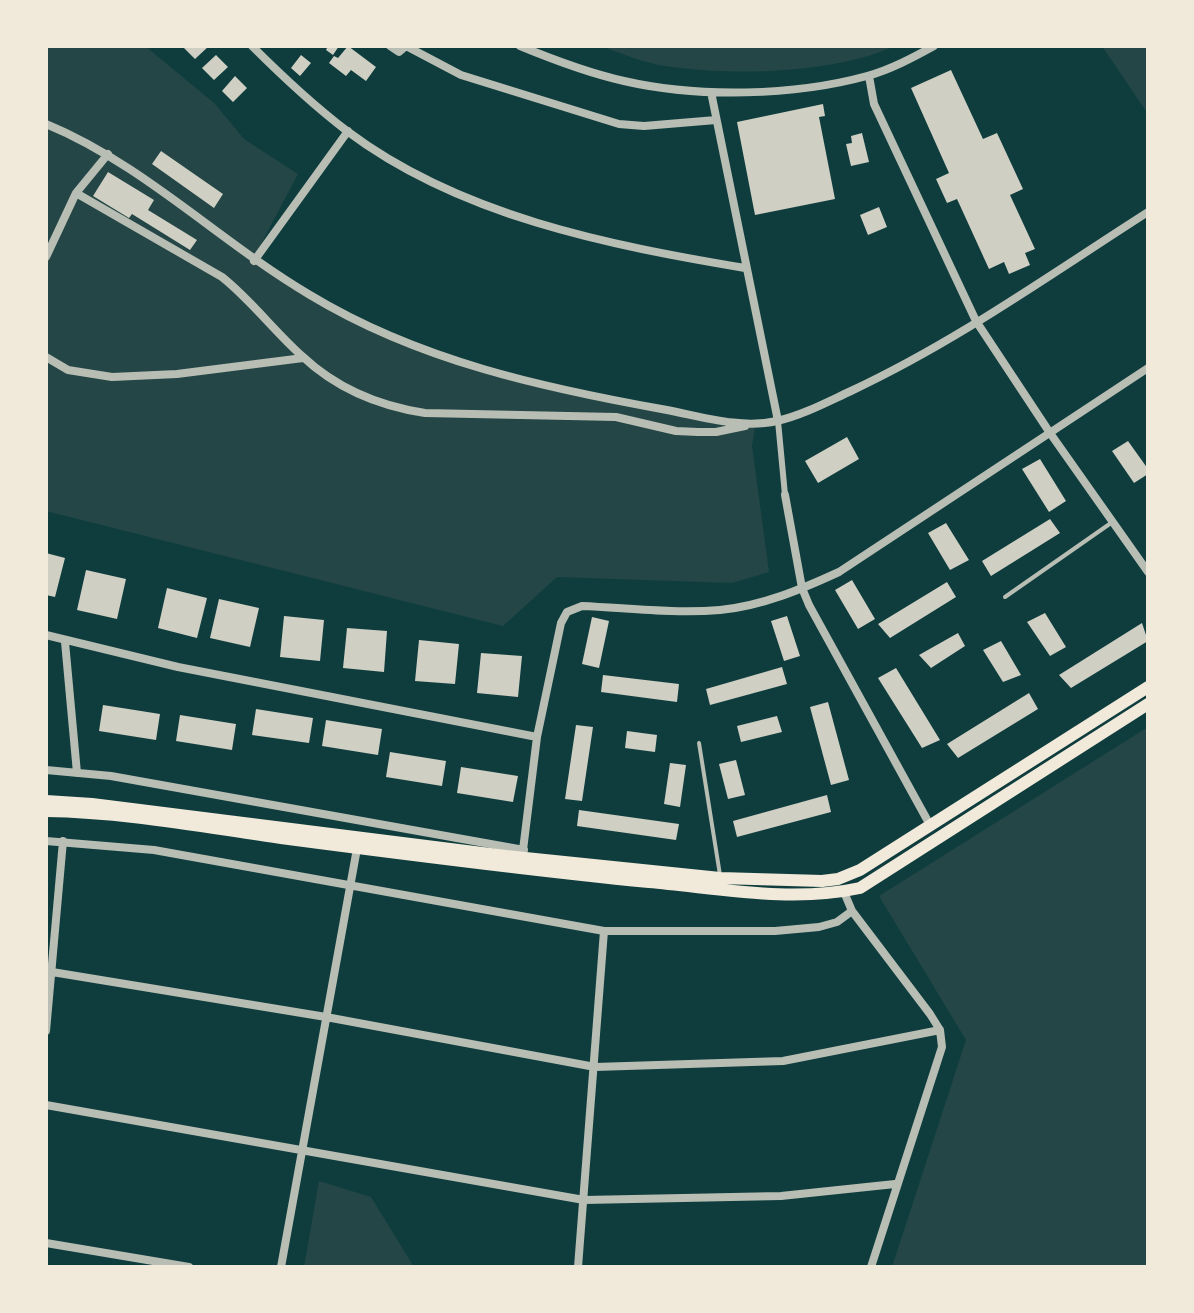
<!DOCTYPE html>
<html>
<head>
<meta charset="utf-8">
<style>
	body { margin:0 }
	#map { position:relative; width:1194px; height:1313px; overflow:hidden; background:#0f3d3e; font-family:Lato,sans-serif }
	canvas { display:block }
	.frame { position:absolute; inset:0; border:48px solid #f1e9da; pointer-events:none }
</style>
</head>
<body>
<div id="map">
<canvas width="1194" height="1313"></canvas>
<div class="frame"></div>
</div>
<script>
const g = document.querySelector('canvas').getContext('2d');
g.lineJoin = 'round';
function fillPath(path, color) {
  g.fillStyle = color;
  g.fill(path, 'evenodd');
}
function strokePath(path, color, width, dash) {
  g.strokeStyle = color;
  g.lineWidth = width;
  g.lineCap = dash ? 'butt' : 'round';
  g.setLineDash(dash || []);
  g.stroke(path);
}
const green = new Path2D(`
	M46 46H145L214 103 244 139 298 174 252 261 366 328 493 376 628 405 756 421 752 446 769 572 732 583 557 577 503 626 46 511Z
	M600 46H895C833 74 731 76 665 66 643 63 621 53 600 46Z
	M1102 46H1148V114Z
	M1148 727V1267H892L966 1040 879 896Z
	M319 1181 371 1197 414 1267H304Z`);
const building = new Path2D(`
	M182 46H209L195 59Z
	M328 46H339L333 55 326 50Z
	M348 46 376 67 366 81 351 70 346 76 329 63 334 56 338 58Z
	M216 55 228 67 214 80 202 68Z
	M301 55 311 63 300 76 291 68Z
	M951 70 983 139 997 133 1023 189 1010 195 1035 249 1025 253 1030 265 1009 274 1004 262 989 269 957 199 947 203 936 179 949 173 911 88Z
	M235 76 247 88 233 102 222 91Z
	M823 104 825 116 819 117 835 199 755 215 737 122Z
	M862 133 869 162 851 166 846 144 852 143 851 136Z
	M161 151 223 194 214 208 152 164Z
	M108 172 154 200 148 210 197 240 190 250 132 214 129 218 93 196Z
	M879 207 887 227 868 235 860 215Z
	M847 437 859 459 818 483 805 461Z
	M1128 441 1148 469V474L1134 483 1112 451Z
	M1040 459 1066 501 1049 512 1022 469Z
	M1050 519 1060 533 991 576 982 561Z
	M946 523 969 560 950 570 928 533Z
	M46 553 65 558 55 597 46 595Z
	M86 570 126 579 117 619 77 610Z
	M852 580 875 619 858 629 835 590Z
	M947 582 956 597 890 638 878 624Z
	M167 588 207 598 197 638 158 628Z
	M219 599 259 608 250 647 210 638Z
	M1045 613 1066 647 1050 656 1027 622Z
	M284 616 324 620 320 661 280 657Z
	M787 616 800 656 784 661 771 621Z
	M592 617 609 621 599 668 582 664Z
	M1142 623 1148 641 1071 688 1059 675Z
	M347 628 387 631 384 672 343 668Z
	M958 633 965 646 931 668 919 655Z
	M419 640 459 644 455 684 415 681Z
	M1001 641 1021 675 1003 682 983 650Z
	M481 653 522 656 518 697 477 693Z
	M782 667 787 684 710 705 706 689Z
	M896 668 940 740 922 748 878 678Z
	M603 675 679 684 677 702 601 692Z
	M1029 693 1038 709 958 758 947 744Z
	M828 702 849 780 831 785 810 707Z
	M103 705 160 714 156 740 99 731Z
	M256 709 313 718 309 743 252 735Z
	M180 715 236 724 232 750 176 741Z
	M777 716 782 732 741 742 737 726Z
	M326 720 382 729 378 755 322 746Z
	M576 725 593 727 582 801 565 799Z
	M627 731 657 735 655 752 625 748Z
	M390 752 446 761 442 786 386 777Z
	M736 760 745 795 728 799 719 764Z
	M670 763 686 765 680 807 664 804Z
	M461 767 518 776 513 802 457 793Z
	M827 795 831 812 737 837 733 821Z
	M579 810 679 824 676 840 577 826Z`);
const service = new Path2D(`
	M1005 597 1111 523
	M699 743 720 875`);
const pedestrian = new Path2D(`
	M778 421 785 495`);
const minor = new Path2D(`
	M252 46C282 76 313 105 347 131 460 216 608 245 745 268
	M390 46 399 52 406 46 461 75 619 124 644 126 716 120
	M520 46C554 60 588 73 624 81 698 98 794 96 867 76 890 70 914 57 934 46
	M869 76 874 104 976 321 1050 433 1148 572
	M711 92 778 421
	M46 124C143 164 220 242 310 295 419 361 544 388 667 410 703 417 741 429 777 421 803 415 827 402 851 391 956 342 1051 274 1148 212
	M76 193 222 277C251 300 274 331 302 356 337 389 379 406 425 413L616 417 676 431 698 432H716L745 426
	M46 257 76 193 108 154
	M254 261 348 131
	M46 357 68 370 112 377 177 374 303 358
	M785 495 802 588 809 605 930 825
	M46 635 178 667 537 737
	M65 642 77 773
	M46 770 111 776 524 850
	M46 841 154 850 604 931H775L819 927 837 922 852 911
	M522 858 537 737 561 623 567 612 582 606C628 608 675 614 720 610 762 606 802 589 839 572L1148 368
	M844 892 852 911 930 1014 940 1030 942 1047 871 1267
	M46 971 326 1017 595 1067 783 1061 940 1030
	M46 1031 63 841
	M46 1105 584 1200 781 1196 895 1184
	M46 1243 189 1267
	M281 1267 358 843
	M578 1267 604 931`);
const primary = new Path2D(`
	M46 801 92 804 506 856 720 878 822 881 838 879 860 870 1148 687
	M46 811C124 812 203 827 281 838 403 854 526 870 649 882 718 888 791 903 860 888L1148 704`);
fillPath(green, '#244646');
fillPath(building, '#cfcfc3');
strokePath(service, '#b8beb3', 4);
strokePath(pedestrian, '#b8beb3', 6);
strokePath(minor, '#b8beb3', 8);
strokePath(primary, '#f1e9da', 12);
</script>
</body>
</html>
